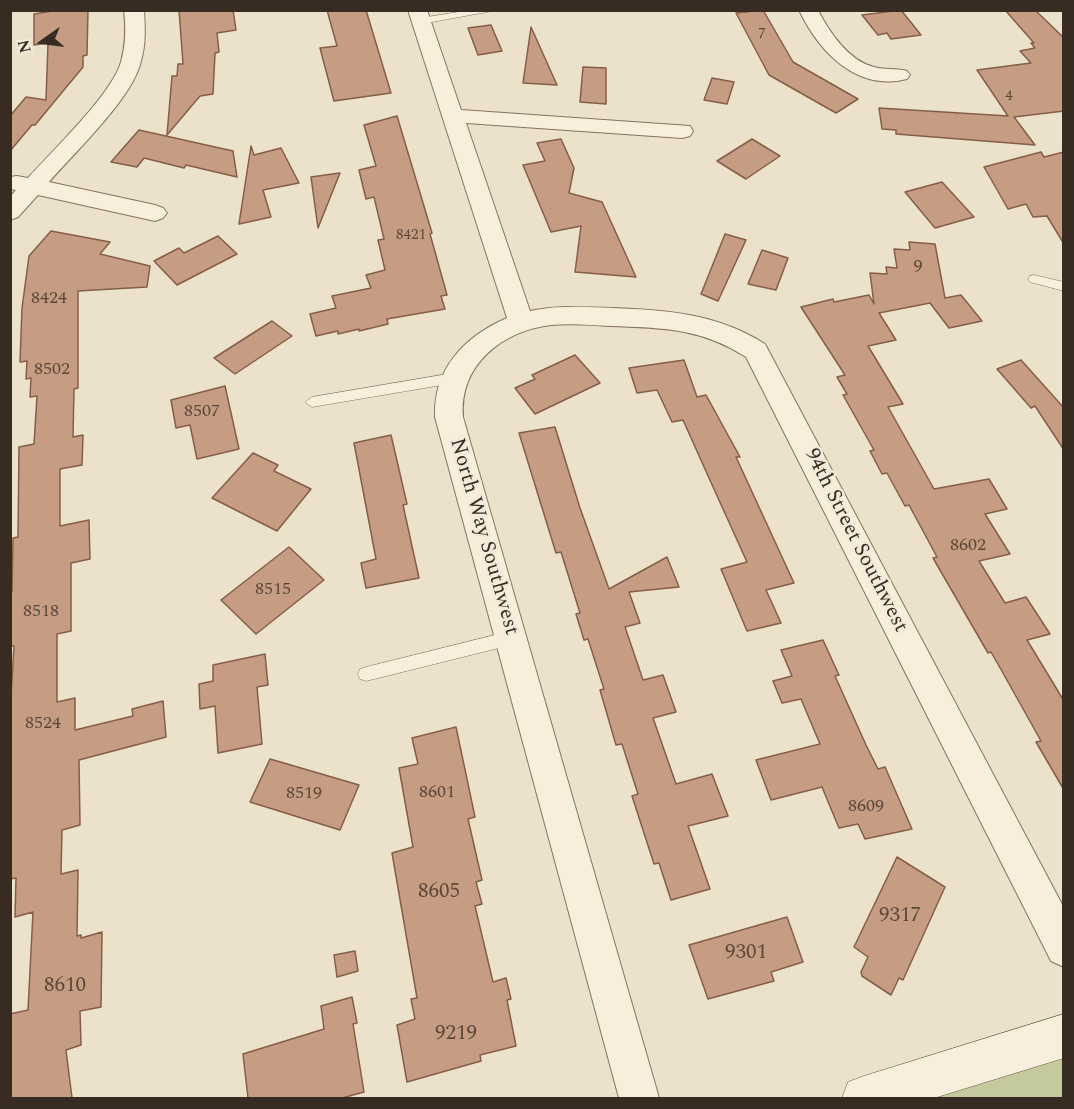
<!DOCTYPE html>
<html>
<head>
<meta charset="utf-8">
<style>
	body { margin:0 }
	#map { position:relative; width:1074px; height:1109px; overflow:hidden; background:#ece1ca; font-family:Spectral,serif }
	canvas { display:block }
	.frame { position:absolute; inset:0; border:12px solid #382c22; pointer-events:none }
	.north { position:absolute; left:12px; top:12px; width:60px; height:60px; -webkit-text-stroke:4px #f3ebd9; paint-order:stroke; rotate:256deg; font-size:16px; font-weight:700; line-height:24px; text-align:center; color:#382c22 }
	.north::after { content:''; display:block; margin:auto; width:21px; height:27px; background:#382c22; clip-path:polygon(50% 0,100% 100%,50% 72%,0 100%) }
</style>
</head>
<body>
<div id="map">
<canvas width="1074" height="1109"></canvas>
<div class="frame"></div>
<div class="north">N</div>
</div>
<script>
const g = document.querySelector('canvas').getContext('2d');
g.lineJoin = 'round';
function fillPath(path, color) {
  g.fillStyle = color;
  g.fill(path, 'evenodd');
}
function strokePath(path, color, width, dash) {
  g.strokeStyle = color;
  g.lineWidth = width;
  g.lineCap = dash ? 'butt' : 'round';
  g.setLineDash(dash || []);
  g.stroke(path);
}
function label(font, color, halo, rows, align = 'center') {
  g.font = font + ' Spectral,serif';
  g.lineWidth = 5;
  g.setLineDash([]);
  g.textBaseline = 'middle';
  g.strokeStyle = halo;
  g.fillStyle = color;
  for (const [text, x, y, turn = 0] of rows) {
    g.save();
    g.translate(x, y);
    g.rotate((+turn || 0) * Math.PI / 180);
    g.textAlign = isNaN(turn) ? turn : align;
    if (halo) g.strokeText(text, 0, 0);
    g.fillText(text, 0, 0);
    g.restore();
  }
}
const green = new Path2D(`
	M1063 1035V1098H868Z`);
const building = new Path2D(`
	M59 10H88L87 55 83 56V67L35 125H32L10 151V116L26 97 46 100 48 43 34 45V14Z
	M179 10H233L236 30 217 33 219 52 215 53 213 94 200 96 167 135 172 76H177L178 64H183Z
	M327 10H366L391 93 334 101 320 48 337 46Z
	M763 10 793 62 858 99 836 113 769 75 736 13Z
	M901 10 921 35 891 39 887 33 878 35 862 15Z
	M1005 10H1035L1064 38V111L1014 117 1035 145 896 134V130L882 129 879 108 1008 116 977 70 1031 63 1020 51 1035 48 1031 43H1034Z
	M491 25 502 51 478 55 468 28Z
	M531 27 557 85 523 83Z
	M583 67 606 68V104L580 102Z
	M712 78 734 82 727 104 704 100Z
	M397 116 432 233 430 234 447 295 441 296 445 309 387 319 388 324 359 331V329L338 334V331L316 336 310 314 336 308 332 296 371 288 366 275 385 270 378 240 384 239 374 197 366 199 359 170 376 166 364 125Z
	M139 130 233 151 237 177 186 165 184 168 144 158 137 167 111 162Z
	M561 139 574 168 569 193 602 202 636 277 575 272 581 226 551 232 523 165 545 161 537 143Z
	M752 139 780 156 746 179 717 161Z
	M251 146 254 155 281 148 299 183 263 190 271 217 239 224Z
	M1041 152 1044 157 1064 152V244L1047 216 1033 217 1026 204 1008 209 984 167Z
	M340 173 318 228 311 177Z
	M942 182 974 217 935 228 905 192Z
	M51 231 110 242 100 254 150 266 147 287 78 291V388L74 389 73 437 83 435 82 465 60 469V526L89 520 90 559 71 563V631L57 634V702L75 698V730L133 716 132 709 163 701 166 737 79 760 80 825 62 830 61 874 78 870 77 936 81 935V938L102 932 101 1007 80 1011 81 1045 66 1050 72 1098H10V1014L28 1010 33 912 15 917 16 878 10 879V713L14 646H10V592L12 591 13 538 18 537 19 447 34 444 37 396 30 397 31 378 26 379 27 361 20 362 22 308 29 256Z
	M725 234 746 240 718 301 701 294Z
	M218 236 237 254 177 285 154 261 179 248 184 253Z
	M909 242 935 244 945 298 961 295 982 321 949 328 930 303 879 313 896 340 868 346 903 404 888 407 934 489 989 479 1007 509 985 514 1010 554 979 561 1005 603 1026 597 1050 634 1027 640 1064 701V790L1036 742 1041 741 1003 673 991 652 988 653 933 558 937 557 909 505 905 506 887 473 882 474 870 451 874 450 843 395 847 394 837 377 845 375 801 307 833 299 834 302 869 295 874 304 870 273 887 274 886 267 897 268 894 249 910 250Z
	M762 250 788 258 776 290 748 284Z
	M272 321 292 336 235 374 214 358Z
	M575 355 600 383 535 414 515 388 535 379 532 375Z
	M684 360 697 397 706 395 740 457H736L794 583 766 590 781 623 747 631 721 569 747 562 709 478 683 420 672 422 657 390 637 393 629 368Z
	M1021 360 1064 408V450L1035 406 1031 408 997 369Z
	M225 386 239 449 197 459 190 425 176 428 171 400Z
	M555 427 580 508 609 589 667 557 679 587 629 592 640 623 625 627 643 680 663 675 676 712 653 718 676 784 712 774 728 816 688 826 710 889 671 900 659 863 654 864 632 796 638 794 622 744 616 745 600 690 604 689 588 639 584 640 576 614 580 613 561 552 556 553 519 433Z
	M391 435 407 504 403 505 419 578 366 588 361 563 376 559 354 443Z
	M253 453 278 465 274 471 311 489 277 531 212 498Z
	M289 547 324 580 256 634 221 600Z
	M823 640 839 675 835 676 866 745 878 769 885 767 912 829 865 839 858 824 839 828 822 787 771 800 756 760 820 744 801 699 782 703 773 681 792 676 781 650Z
	M265 654 268 685 257 687 262 744 218 753 215 706 200 709 199 684 213 681V665Z
	M456 727 475 817 468 819 482 880 476 882 482 904 475 906 493 982 506 978 511 999 507 1000 516 1046 480 1055 481 1061 407 1082 397 1025 415 1019 411 999 417 998 392 853 413 847 399 768 418 764 412 738Z
	M270 759 359 785 340 830 250 802Z
	M897 857 945 887 903 980 899 978 891 995 862 976 861 972 868 957 854 947Z
	M787 917 803 962 771 972 774 981 708 999 689 945Z
	M355 951 358 971 337 977 334 955Z
	M352 997 357 1023 353 1024 364 1092 342 1098H248L243 1054 324 1029 321 1006Z`);
const lane = new Path2D(`
	M471 10H498L421 24 416 21 421 18Z
	M1034 275 1064 282V291L1030 282 1028 279 1030 276Z
	M454 373 461 378 454 383 312 407 305 402 312 397Z
	M511 631 517 633 519 638 517 643 511 645 366 681 360 679 358 674 360 669 366 667Z`);
const street = new Path2D(`
	M124 10H144C145 28 146 44 141 61 133 98 74 153 49 182L155 205 163 208 167 213 163 218 155 221 38 195 18 217 10 220V197L16 190 10 189V177L17 176 28 178C52 151 112 94 121 62 126 44 126 28 124 10Z
	M408 10H427L461 110 690 126 693 131 690 136 682 138 466 123 530 311C558 305 585 307 613 308 668 310 718 314 765 344L1064 908V967L1051 961 746 357C701 328 663 328 610 326 591 325 571 323 551 325 502 331 459 365 463 417L659 1098H619L435 417C433 369 465 336 507 318Z
	M799 10H818C829 32 849 61 874 67 885 70 896 68 907 71L910 75 907 79C857 92 819 52 799 10Z`);
const secondary = new Path2D(`
	M1064 1014V1058L934 1098H842L848 1082 864 1076Z`);
const farNumbernames = [
	["7",762,35],
	["4",1009,97],
	["8421",411,236]
];
const numberNames = [
	["9",918,267],
	["8424",49,299],
	["8502",52,370],
	["8507",202,412],
	["8602",968,546],
	["8515",273,590],
	["8518",41,612],
	["8524",43,724],
	["8601",437,793],
	["8519",304,794],
	["8609",866,807]
];
const streetNames = [
	["North Way Southwest",483,537,74],
	["94th Street Southwest",855,541,63]
];
const nearNumbernames = [
	["8605",439,893],
	["9317",900,917],
	["9301",746,954],
	["8610",65,987],
	["9219",456,1035]
];
fillPath(green, '#c5c99e');
fillPath(building, '#c69d83');
strokePath(building, '#845e47', 1.5);
strokePath(lane, '#87735f', 1);
strokePath(street, '#87735f', 2);
strokePath(secondary, '#695542', 1);
fillPath(lane, '#f7eedc');
fillPath(street, '#f7eedc');
fillPath(secondary, '#f7eedc');
label('15px', '#5c483a', null, farNumbernames);
label('18px', '#5c483a', null, numberNames);
label('21px', '#382c22', '#f3ebd9', streetNames);
label('21px', '#5c483a', null, nearNumbernames);
</script>
</body>
</html>
